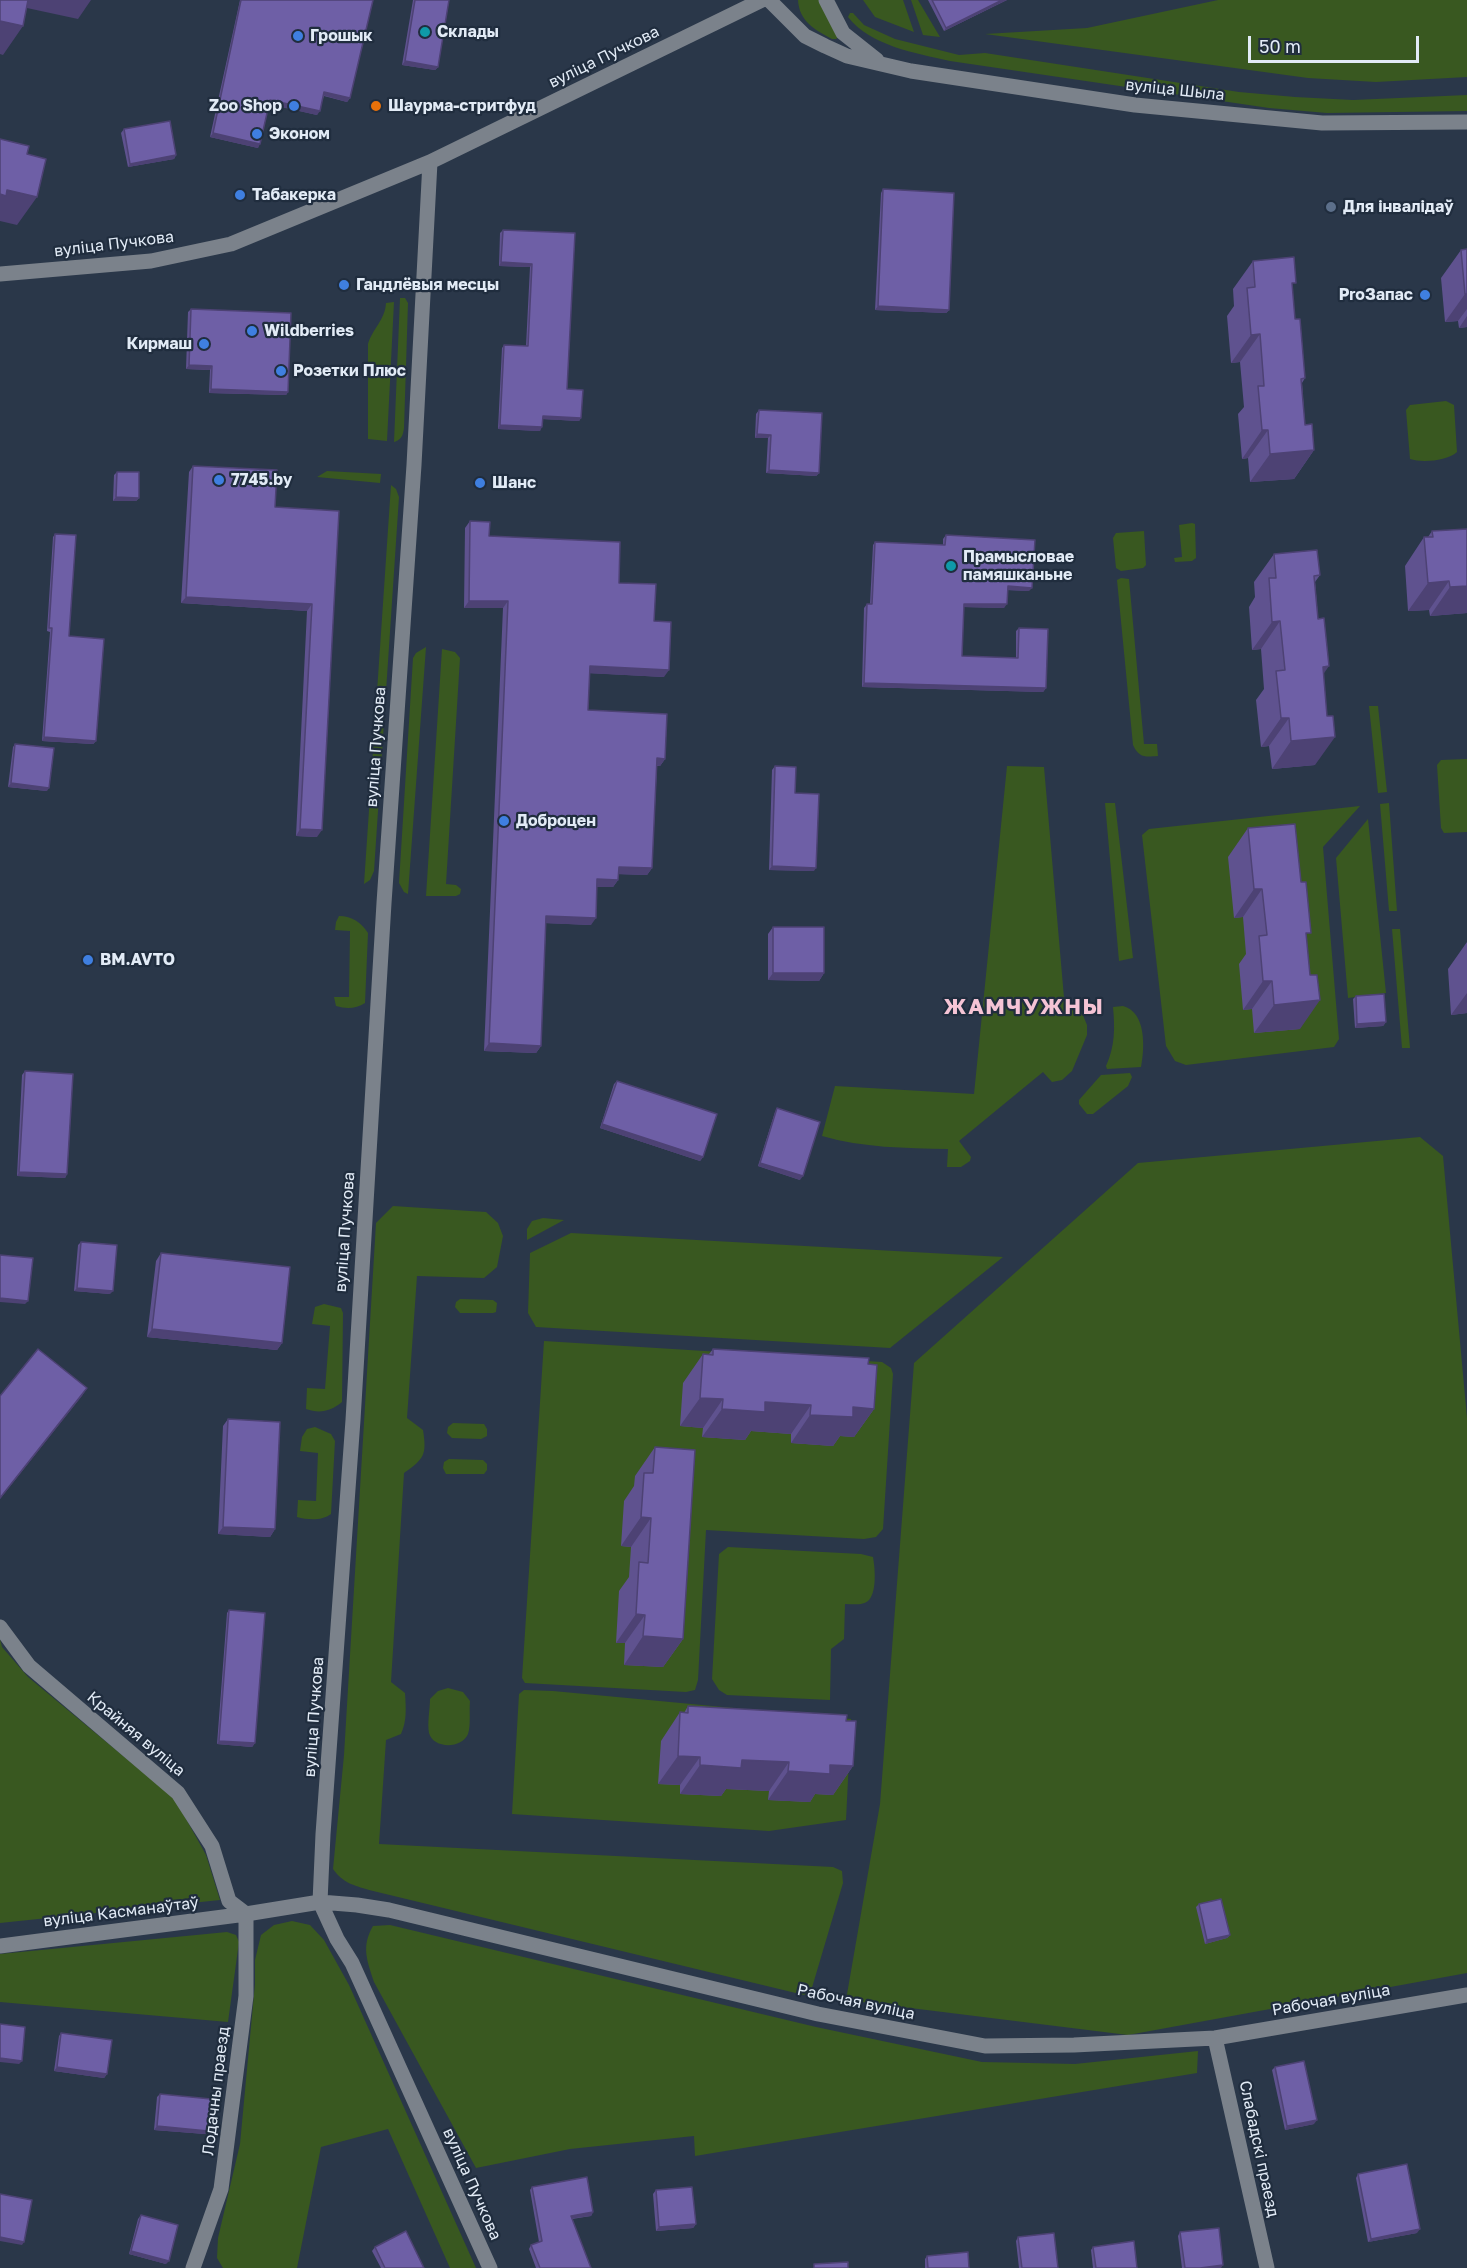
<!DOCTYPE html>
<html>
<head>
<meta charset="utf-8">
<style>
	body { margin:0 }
	#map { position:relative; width:1467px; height:2268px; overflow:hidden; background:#2a3749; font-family:"Golos Text",sans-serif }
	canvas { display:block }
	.scale { position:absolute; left:1248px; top:36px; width:171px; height:27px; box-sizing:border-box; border:3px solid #e2ebf6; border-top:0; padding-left:8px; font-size:18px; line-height:21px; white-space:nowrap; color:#e2ebf6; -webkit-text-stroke:4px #202d3e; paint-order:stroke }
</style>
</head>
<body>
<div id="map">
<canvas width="1467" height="2268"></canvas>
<div class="scale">50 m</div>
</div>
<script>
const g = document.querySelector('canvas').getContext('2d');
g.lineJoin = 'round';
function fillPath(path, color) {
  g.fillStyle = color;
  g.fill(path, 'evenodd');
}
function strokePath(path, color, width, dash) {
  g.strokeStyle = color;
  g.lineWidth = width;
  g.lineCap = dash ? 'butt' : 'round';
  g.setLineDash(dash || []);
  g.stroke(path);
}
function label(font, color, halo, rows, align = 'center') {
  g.font = font + ' "Golos Text",sans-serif';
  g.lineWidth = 4.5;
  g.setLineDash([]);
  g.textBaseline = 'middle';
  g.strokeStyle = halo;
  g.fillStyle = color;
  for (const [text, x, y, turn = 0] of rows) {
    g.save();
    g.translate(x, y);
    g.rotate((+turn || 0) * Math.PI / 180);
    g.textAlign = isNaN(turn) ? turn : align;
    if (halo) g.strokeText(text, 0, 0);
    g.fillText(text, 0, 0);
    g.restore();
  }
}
const green = new Path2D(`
	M798 0H820L839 36 836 39H832C815 30 799 21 798 0Z
	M863 0H903L914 32 875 17Z
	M911 0H918L940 37 923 35Z
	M1218 0H1467V77L1376 82 1308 78 985 34 1087 28Z
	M850 13H853L864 25 895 39 959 55 985 53 1239 92 1295 97 1353 100 1467 95V111L1327 113 1269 108 950 61C915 53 871 46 848 17Z
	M400 298H405L408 303 404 428C403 436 401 440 394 442Z
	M394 302 387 441 368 439V344C373 328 385 320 386 303Z
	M1446 401 1454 405 1457 452C1447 461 1422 463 1410 459L1406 410 1410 405Z
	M327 471 381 474 380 483 317 477Z
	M391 485 396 489 399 497 374 871 370 880 364 884Z
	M1192 523 1195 524 1196 558 1192 561 1175 562 1174 558 1182 557 1179 525Z
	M1144 531 1146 565 1143 568 1121 571 1116 568 1113 538 1116 533Z
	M1121 578 1129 579 1144 744H1157L1158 756C1145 757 1139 758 1133 745L1117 580Z
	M426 647 408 894 404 892 399 883 413 658 416 653Z
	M442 649 455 652 460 658 446 884 456 885 461 889 460 894 456 896H426Z
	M1369 706H1378L1387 792 1378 793Z
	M1467 759V832L1444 833 1441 828 1437 765 1441 760Z
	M1007 766 1044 767 1065 1009 1080 1008 1087 1025V1035L1072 1071 1062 1080 1052 1082 1043 1072 959 1141 971 1157 970 1161 961 1167H947L948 1149C905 1148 863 1148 822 1136L835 1086 974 1094Z
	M1105 803H1115L1133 958 1119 961Z
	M1389 803 1397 911H1389L1380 804Z
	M1360 806 1323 847 1339 1039 1334 1047 1186 1065 1175 1061 1166 1046 1142 835 1149 829Z
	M1368 819 1386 993 1348 998 1336 858Z
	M339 916C352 916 362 923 368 933L365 1003C356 1009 346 1009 336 1006L334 997H349L350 931 335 930 336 922Z
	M1392 929H1400L1410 1048H1402Z
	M1123 1006C1146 1012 1145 1047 1141 1067L1107 1069 1106 1066C1115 1046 1115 1029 1113 1007Z
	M1130 1073 1132 1077 1128 1086 1093 1114H1087L1079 1104V1100L1101 1075Z
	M1420 1137 1443 1156 1467 1418V1973L1128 2035 846 2000 880 1804 914 1363 1138 1163Z
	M393 1206 486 1212 498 1223 503 1236 497 1267 484 1278 417 1276 407 1418 423 1430C427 1455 424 1459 404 1473L391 1682 405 1693C406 1708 407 1721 401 1734L386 1740 379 1844 833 1867 842 1871 843 1883 811 1991 804 1995 369 1890C353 1885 343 1883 333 1869L344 1755 376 1223Z
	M543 1218 564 1220 527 1240V1229L532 1221Z
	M571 1233 1003 1257 890 1348 536 1327 528 1313 530 1253Z
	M460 1299 493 1300 497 1303 496 1312 493 1313H460L455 1307 456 1302Z
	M324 1304 341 1308 343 1313 342 1402C331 1411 320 1414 306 1409L307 1388 325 1389 330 1326 312 1324 315 1307Z
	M544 1341 882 1362 891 1368 893 1374 883 1529 876 1537 864 1539 706 1530 698 1680 695 1690 686 1692 525 1683 522 1678Z
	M453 1423 484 1424 487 1429V1436L481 1439 452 1438 447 1433 448 1427Z
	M315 1427 331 1434 335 1441 331 1514C322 1521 308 1520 297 1517L298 1500 316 1501 318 1453 300 1451 302 1437 307 1429Z
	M449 1459 483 1460 487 1464V1470L484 1474H446L443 1468 444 1462Z
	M728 1547 861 1554 873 1557C875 1568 877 1591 869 1600 863 1606 853 1604 845 1604L844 1639 831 1649 830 1700 727 1695 719 1690 712 1679 719 1554Z
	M0 1639 2 1647 28 1677 175 1799 206 1855 220 1900 0 1923Z
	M448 1688 463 1692 470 1701C469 1711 471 1725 468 1734 462 1749 433 1749 429 1733 427 1723 430 1709 430 1699L438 1691Z
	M524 1690 553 1691 851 1719 846 1820 769 1831 512 1814 519 1694Z
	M292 1921 310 1925 324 1940 349 1985 476 2268H450L388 2129 321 2147 297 2268H223L217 2258 218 2238 240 2144 255 1984V1960L261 1935 274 1925Z
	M390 1925 816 2027 982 2062 1075 2064 1198 2051 1197 2073 695 2156 694 2136 570 2149 476 2168 374 1982C367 1960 361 1947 373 1926Z
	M227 1932 236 1935 239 1942 228 2022 0 2002V1954Z`);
const minor = new Path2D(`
	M769 0 805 36 825 46 847 56 911 71 1135 105 1322 123 1467 122
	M826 0 843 33 877 60
	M0 274 151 261 231 244 430 162
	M0 1627 29 1666 178 1793 212 1846 229 1901 246 1914
	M0 1946 246 1914 320 1902 357 1905 389 1910 818 2014 985 2046 1074 2045 1215 2038 1467 1995
	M1215 2038 1267 2268
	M193 2268 221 2189 246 1996V1914
	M490 2268 352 1963 337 1939 320 1902 323 1834 353 1420 384 903 414 465 430 162 762 0`);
const wall = new Path2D(`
	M240 0H373L350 98 347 102 324 96 317 115 269 104 258 148 210 137Z
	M413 0H449L438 67 435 70 402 65Z
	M928 0H1007L944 31Z
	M124 129 176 155 174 159 128 167 121 133Z
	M883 189 949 310 946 313 875 310 881 193Z
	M503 230 575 233 567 389 581 418 579 421 543 419 540 431 498 429 502 348 504 345 526 346 530 267 499 266 500 233Z
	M1467 249V327L1459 328 1458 321 1445 322 1441 278 1461 250Z
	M1253 261 1292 289 1295 319 1305 378 1302 383 1305 425 1314 450 1294 479 1250 482 1248 458 1242 459 1238 414 1244 407 1240 362 1231 363 1227 316 1234 306 1233 289Z
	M191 309 288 392 286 395 209 393 210 370 186 369 188 312Z
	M759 410 819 473 816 476 766 473 768 438H755L756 414Z
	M193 466 275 507 339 511 317 837 296 836 307 611 181 603 189 472Z
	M117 472 139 498 136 501H113L114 475Z
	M470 521 489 536 619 583 654 621 664 677 589 673 588 710 665 759 660 766H657L652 868 647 875 618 874V880L613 887H597L591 925 546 923 541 1046 536 1053 484 1051 503 608H464L465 528Z
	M1432 531 1467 613 1430 616 1429 610 1408 611 1405 566 1424 537H1428Z
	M55 534 69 636 96 741 93 744 42 741 50 632 47 631 53 537Z
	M946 535 1029 591 1008 590 1004 608 964 607 962 656 1016 658V631L1019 628 1046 688 1043 692 862 687 864 608 867 604H870L873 545 875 542 943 545V539Z
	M1274 554 1320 575 1315 582 1323 674 1315 765 1272 769 1269 746 1261 747 1256 700 1264 689 1261 649 1252 650 1249 607 1255 597 1254 582Z
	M15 744 47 791 8 787 13 747Z
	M775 766 795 793 814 871 769 870 772 770Z
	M1248 828 1307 938 1300 1029 1254 1033 1252 1009 1243 1010 1239 964 1246 954 1243 917 1234 918 1228 857Z
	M773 927 824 973 819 981 768 980V934Z
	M1467 942V1013L1451 1015 1448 969Z
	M1356 996 1386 1022 1383 1026 1355 1028 1353 999Z
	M25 1071 67 1174 65 1178 17 1176 22 1075Z
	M617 1081 703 1157 700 1161 600 1128 614 1084Z
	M777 1108 800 1180 758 1166 775 1112Z
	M81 1242 110 1294 74 1291 78 1245Z
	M161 1253 282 1343 277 1350 147 1337 156 1261Z
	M713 1349 868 1364 874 1409 854 1437 840 1436 833 1446 791 1443V1434L751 1431 745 1440 702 1437 703 1428 680 1426 683 1383 703 1354H709Z
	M228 1419 275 1529 270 1537 218 1534 223 1426Z
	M655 1447 683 1639 663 1667 624 1665 625 1643H616L619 1591 629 1577 631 1547 621 1546 624 1501 634 1486 635 1476Z
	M229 1610 255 1743 252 1747 217 1744 227 1613Z
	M688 1706 846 1721 853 1766 833 1795 815 1794 810 1802 768 1800 769 1791 726 1789 721 1796 680 1794V1785L658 1784 661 1741 680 1712 684 1713Z
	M1199 1904 1230 1935 1227 1938 1205 1944 1196 1907Z
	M61 2033 107 2074 104 2078 54 2071 59 2036Z
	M1275 2067 1314 2124 1285 2130 1272 2070Z
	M160 2094 208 2131 205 2134 154 2130 157 2097Z
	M1358 2174 1417 2233 1368 2242 1356 2178Z
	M532 2187 593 2212 591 2216 572 2219 591 2268H536L529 2249 531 2245 539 2242 530 2190Z
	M656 2190 696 2224 693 2228 656 2231 653 2194Z
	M141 2215 166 2264 129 2254 138 2219Z
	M1180 2232 1221 2268H1182L1178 2236Z
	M1018 2237 1058 2268H1019L1016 2241Z
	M375 2247 424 2268H381L372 2251Z
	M1093 2247 1137 2268H1093L1091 2250Z
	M927 2256 969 2268H925V2259Z`);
const shadedWall = new Path2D(`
	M17 0H91L78 19 13 5Z
	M1002 0H1007L944 31 946 28Z
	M0 21 23 26 3 55 0 54Z
	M405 61 438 67 435 70 402 65Z
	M324 92 350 98 347 102 322 95Z
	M270 100 320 111 317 115 267 104Z
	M213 133 260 144 258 148 210 137Z
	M176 155 174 159 128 167 130 164Z
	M7 190 37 197 17 225 0 221V194Z
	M501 262 532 264 530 267 499 266Z
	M1465 294H1467V309L1458 321 1445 322Z
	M878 306 949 310 946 313 875 310Z
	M1467 316V327L1459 328Z
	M1260 334 1240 362 1231 363 1251 335Z
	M189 365 212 366 210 370 186 369Z
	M211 389 288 392 286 395 209 393Z
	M543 416 581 418 579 421 541 419Z
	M500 425 542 427 540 431 498 429Z
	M1262 430H1268L1248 458 1242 459Z
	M757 434 771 435 768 438H755Z
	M1314 450 1294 479 1250 482 1270 454Z
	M769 470 819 473 816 476 766 473Z
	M116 497 139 498 136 501H113Z
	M1449 581 1429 610 1408 611 1428 583Z
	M1008 586 1032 588 1029 591 1006 590Z
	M1467 586V613L1430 616 1450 587Z
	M186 597 312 604 307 611 181 603Z
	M469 601H508L503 608H464Z
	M964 604H1007L1004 608 961 607Z
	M1280 621 1261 649 1252 650 1272 622Z
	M590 666 669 670 664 677 585 673Z
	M1329 666 1309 695 1323 667Z
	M864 683 1046 688 1043 692 862 687Z
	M1281 718H1289L1269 746 1261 747Z
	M44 737 96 741 93 744 42 741Z
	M1335 737 1315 765 1272 769 1291 741Z
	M657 758 665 759 660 766 652 765Z
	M11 783 49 788 47 791 8 787Z
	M300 829 322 830 317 837 296 836Z
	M772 866 816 868 814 871 769 870Z
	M619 867 652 868 647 875 614 874Z
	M597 879 618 880 613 887H592Z
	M1254 889H1262L1243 917 1234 918Z
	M546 916 596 918 591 925 541 923Z
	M773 973H824L819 981 768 980Z
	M1263 981H1272L1252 1009 1243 1010Z
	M1467 993V1013L1451 1015Z
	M1320 1000 1300 1029 1254 1033 1274 1005Z
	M1386 1022 1383 1026 1355 1028 1357 1024Z
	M489 1043 541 1046 536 1053 484 1051Z
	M602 1124 703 1157 700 1161 600 1128Z
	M760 1163 803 1176 800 1180 758 1166Z
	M19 1172 67 1174 65 1178 17 1176Z
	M77 1288 113 1291 110 1294 74 1291Z
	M0 1298 28 1301 25 1304 0 1302Z
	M152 1329 282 1343 277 1350 147 1337Z
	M87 1388 82 1396 0 1499V1498Z
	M700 1398 723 1399 703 1428 680 1426Z
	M765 1402 811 1405 791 1434 751 1431 745 1440 702 1437 722 1409Z
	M853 1407 874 1409 854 1437 840 1436 833 1446 791 1443 810 1415Z
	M641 1517 651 1518 631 1547 621 1546Z
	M223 1527 275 1529 270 1537 218 1534Z
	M636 1614 645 1615 625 1643H616Z
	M643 1636 683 1639 663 1667 624 1665Z
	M219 1741 255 1743 252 1747 217 1744Z
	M678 1756 700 1757 680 1785 658 1784Z
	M742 1760 789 1762 769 1791 726 1789 721 1796 680 1794 700 1765Z
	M830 1765 853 1766 833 1795 815 1794 810 1802 768 1800 788 1771Z
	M1230 1935 1227 1938 1205 1944 1207 1940Z
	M0 2058 22 2061 19 2064 0 2062Z
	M57 2067 107 2074 104 2078 54 2071Z
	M1317 2120 1314 2124 1285 2130 1287 2126Z
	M157 2126 208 2131 205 2134 154 2130Z
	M593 2212 591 2216 568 2219 571 2216Z
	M696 2224 693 2228 656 2231 659 2227Z
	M1420 2229 1417 2233 1368 2242 1371 2239Z
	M0 2237 24 2242 22 2245 0 2241Z
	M131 2251 169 2261 166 2264 129 2254Z
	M1223 2265 1221 2268H1200Z`);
const building = new Path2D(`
	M0 0H28L23 26 0 21Z
	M241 0H373L350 98 324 92 320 111 270 100 260 144 213 133Z
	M415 0H449L438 67 405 61Z
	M932 0H1002L946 28Z
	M170 121 176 155 130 164 124 129Z
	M0 139 29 146 27 154 46 159 37 197 7 190 6 196 0 194Z
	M883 189 954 193 949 310 878 306Z
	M503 230 575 233 567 389 583 390 581 418 543 416 542 427 500 425 504 345 528 346 532 264 501 262Z
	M1467 249V294H1465L1461 250Z
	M1294 257 1296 283H1292L1295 319H1300L1305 378 1301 379 1305 425 1312 424 1314 450 1270 454 1268 430H1262L1258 386H1264L1260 334 1251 335 1247 288 1255 287 1253 261Z
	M191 309 291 313 288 392 211 389 212 366 189 365Z
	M759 410 822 413 819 473 769 470 771 435 757 434Z
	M193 466 277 470 275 507 339 511 322 830 300 829 312 604 186 597Z
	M117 472H139V498L116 497Z
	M470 521 490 522 489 536 620 542 619 583 656 584 654 621 671 622 669 670 590 666 588 710 667 714 665 759 657 758 652 868 619 867 618 880 597 879 596 918 546 916 541 1046 489 1043 508 601H469Z
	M1467 529V586L1450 587 1449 581 1428 583 1424 537H1433L1432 531Z
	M55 534 76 535 69 636 104 639 96 741 44 737 52 628H49Z
	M946 535 1035 540 1032 588 1008 586 1007 604H964L962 656 1018 658 1019 628 1048 629 1046 688 864 683 867 604H872L875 542 945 545Z
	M1317 550 1320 575 1314 576 1318 619 1324 618 1329 666 1323 667 1327 716H1333L1335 737 1291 741 1289 718H1281L1276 671 1285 670 1280 621 1272 622 1269 578H1276L1274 554Z
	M15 744 54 748 49 788 11 783Z
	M775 766 796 767 795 793 819 794 816 868 772 866Z
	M1295 824 1301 882H1306L1311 933H1306L1310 975H1317L1320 1000 1274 1005 1272 981H1263L1259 936 1267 935 1262 889H1254L1248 828Z
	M773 927H824V973H773Z
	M1384 994 1386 1022 1357 1024 1356 996Z
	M25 1071 73 1074 67 1174 19 1172Z
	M617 1081 717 1114 703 1157 602 1124Z
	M777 1108 820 1122 803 1176 760 1163Z
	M81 1242 117 1245 113 1291 77 1288Z
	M161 1253 290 1267 282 1343 152 1329Z
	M0 1255 33 1258 28 1301 0 1298Z
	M38 1349 87 1388 0 1498V1396Z
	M713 1349 869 1358 868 1364 877 1365 874 1409 853 1407V1417L810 1415 811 1405 765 1402V1412L722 1409 723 1399 700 1398 703 1354 713 1355Z
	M228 1419 280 1422 275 1529 223 1527Z
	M655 1447 695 1450 683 1639 643 1636 645 1615 636 1614 639 1562 648 1563 651 1518 641 1517 644 1473H653Z
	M229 1610 265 1613 255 1743 219 1741Z
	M688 1706 847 1715 846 1721H856L853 1766 830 1765V1774L788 1771 789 1762 742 1760 741 1768 700 1765V1757L678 1756 680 1712 688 1713Z
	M1221 1899 1230 1935 1207 1940 1199 1904Z
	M0 2024 25 2027 22 2061 0 2058Z
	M61 2033 112 2040 107 2074 57 2067Z
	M1304 2061 1317 2120 1287 2126 1275 2067Z
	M160 2094 211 2099 208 2131 157 2126Z
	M1407 2164 1420 2229 1371 2239 1358 2174Z
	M587 2177 593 2212 571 2216 591 2268H540L531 2245 542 2241 532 2187Z
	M692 2187 696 2224 659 2227 656 2190Z
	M0 2194 32 2200 24 2242 0 2237Z
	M141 2215 178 2225 169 2261 131 2251Z
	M1219 2228 1223 2265 1200 2268H1185L1180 2232Z
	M406 2231 424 2268H385L375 2247Z
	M1054 2233 1058 2268H1022L1018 2237Z
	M1134 2241 1137 2268H1096L1093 2247Z
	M968 2252 969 2268H928L927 2256Z
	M848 2262V2268H814V2264Z`);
const markers = [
	[425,32,6,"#0f9aa8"],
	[298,36,6,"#3f7fe0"],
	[294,106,6,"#3f7fe0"],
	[376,106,6,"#e8710a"],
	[257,134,6,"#3f7fe0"],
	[240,195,6,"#3f7fe0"],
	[1331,207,6,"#5c6f8a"],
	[344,285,6,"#3f7fe0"],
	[1425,295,6,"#3f7fe0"],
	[252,331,6,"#3f7fe0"],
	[204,344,6,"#3f7fe0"],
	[281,371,6,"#3f7fe0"],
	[219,480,6,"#3f7fe0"],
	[480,483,6,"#3f7fe0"],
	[951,566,6,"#0f9aa8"],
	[504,821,6,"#3f7fe0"],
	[88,960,6,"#3f7fe0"]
];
const poiNames = [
	["Склады",437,32],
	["Грошык",310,36],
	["Zoo Shop",282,106,"right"],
	["Шаурма-стритфуд",388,106],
	["Эконом",269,134],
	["Табакерка",252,195],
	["Для інвалідаў",1343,207],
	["Гандлёвыя месцы",356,285],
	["ProЗапас",1413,295,"right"],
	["Wildberries",264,331],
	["Кирмаш",192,344,"right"],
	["Розетки Плюс",293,371],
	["7745.by",231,480],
	["Шанс",492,483],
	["Прамысловае",963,557],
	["памяшканьне",963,575],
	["Доброцен",516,821],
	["BM.AVTO",100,960]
];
const streetNames = [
	["вуліца Пучкова",604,57,-26],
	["вуліца Шыла",1175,90,6],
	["вуліца Пучкова",114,244,-7],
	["вуліца Пучкова",376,747,-86],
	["вуліца Пучкова",345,1232,-86],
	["вуліца Пучкова",314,1717,-86],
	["Крайняя вуліца",136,1734,40],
	["вуліца Касманаўтаў",121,1912,-7],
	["Рабочая вуліца",1331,2000,-10],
	["Рабочая вуліца",856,2002,12],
	["Лодачны праезд",216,2091,-83],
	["Слабадскі праезд",1259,2149,78],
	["вуліца Пучкова",472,2184,66]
];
const districtNames = [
	["ЖАМЧУЖНЫ",1024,1007]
];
fillPath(green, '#395820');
strokePath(minor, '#7b828b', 15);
fillPath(wall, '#5f528f');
fillPath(shadedWall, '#4d4274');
fillPath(building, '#6e5fa6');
strokePath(building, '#4d4274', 1.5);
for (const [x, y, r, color] of markers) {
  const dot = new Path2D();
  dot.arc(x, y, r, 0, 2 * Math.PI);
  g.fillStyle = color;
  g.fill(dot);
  strokePath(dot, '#202d3e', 2);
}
label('bold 16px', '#e2ebf6', '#202d3e', poiNames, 'left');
label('16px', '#e2ebf6', '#202d3e', streetNames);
g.letterSpacing = '1.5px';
label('bold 22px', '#f5c4d5', '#202d3e', districtNames);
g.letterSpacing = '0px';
</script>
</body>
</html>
